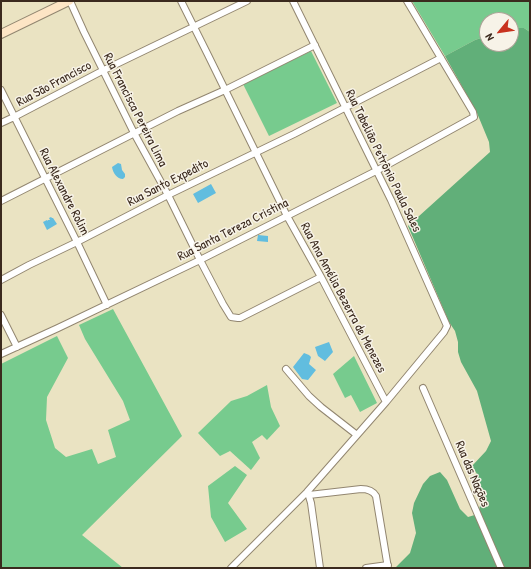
<!DOCTYPE html>
<html>
<head>
<meta charset="utf-8">
<style>
	body { margin:0 }
	#map { position:relative; width:531px; height:569px; overflow:hidden; background:#eae3c2; font-family:"Patrick Hand",sans-serif }
	canvas { display:block }
	.frame { position:absolute; inset:0; border:2px solid #3b2a1e; pointer-events:none }
	.north { position:absolute; left:479px; top:12px; width:40px; height:40px; box-sizing:border-box; background:#f7f3e8; border:1px solid #aca397; border-radius:50%; rotate:241deg; font-size:11px; font-weight:700; line-height:16px; text-align:center; color:#3b2a1e }
	.north::after { content:''; display:block; margin:auto; width:14px; height:18px; background:#c8321e; clip-path:polygon(50% 0,100% 100%,50% 72%,0 100%) }
</style>
</head>
<body>
<div id="map">
<canvas width="531" height="569"></canvas>
<div class="frame"></div>
<div class="north">N</div>
</div>
<script>
const g = document.querySelector('canvas').getContext('2d');
g.lineJoin = 'round';
function fillPath(path, color) {
  g.fillStyle = color;
  g.fill(path, 'evenodd');
}
function strokePath(path, color, width, dash) {
  g.strokeStyle = color;
  g.lineWidth = width;
  g.lineCap = dash ? 'butt' : 'round';
  g.setLineDash(dash || []);
  g.stroke(path);
}
function label(font, color, halo, rows, align = 'center') {
  g.font = font + ' "Patrick Hand",sans-serif';
  g.lineWidth = 3;
  g.setLineDash([]);
  g.textBaseline = 'middle';
  g.strokeStyle = halo;
  g.fillStyle = color;
  for (const [text, x, y, turn = 0] of rows) {
    g.save();
    g.translate(x, y);
    g.rotate((+turn || 0) * Math.PI / 180);
    g.textAlign = isNaN(turn) ? turn : align;
    if (halo) g.strokeText(text, 0, 0);
    g.fillText(text, 0, 0);
    g.restore();
  }
}
const green = new Path2D(`
	M412 1H530V32L524 28H511V20H487V36L475 40 445 56Z
	M311 51 337 103 269 136 243 84Z
	M113 309 182 436 82 535 123 568H1V364L57 336 68 358 47 397 46 420 55 448 66 457 92 449 98 464 116 457 108 430 130 420 123 401 85 339 79 325Z
	M354 356 377 403 360 412 351 395 345 398 333 374Z
	M267 385 271 407 280 426 267 440 262 435 252 442 260 458 251 470 230 451 220 456 198 433 231 401 247 396Z
	M235 466 247 475 228 503 247 529 225 542 211 517 208 486Z`);
const forest = new Path2D(`
	M511 28H524L530 32V568H395L410 553 416 533 412 513 414 503 423 484 430 476 440 472 447 480 460 509 468 517 478 514 483 493 477 474 472 466 486 451 491 441 477 391 461 362 458 352V342L455 331 449 322 408 226 490 152 489 142 477 113 445 56 475 40 487 36V44H511Z`);
const water = new Path2D(`
	M118 163 121 164 122 170 125 174V177L123 179C117 179 113 173 112 167Z
	M211 184 216 193 198 203 193 194Z
	M51 217 52 218H53L57 224 47 230 43 222 47 220V221L48 220H50L49 218Z
	M258 235 268 236V242L257 241Z
	M329 342 333 352 325 361 318 356 315 347Z
	M304 353 309 355 311 357 309 364 316 370 308 380 302 379 293 367Z`);
const street = new Path2D(`
	M70 1 84 32 134 133 168 195 200 260 223 304 231 317 238 318H240L321 277
	M181 1 208 55 287 216 321 277 386 402 307 492 231 568
	M293 1 391 200 447 326 444 332 386 402
	M1 90 77 242 107 305
	M1 123 14 117 102 71 247 1
	M1 201 178 111 225 90 315 45
	M1 280 29 265 77 242 168 195 294 134 441 58
	M1 315 17 347
	M1 354 58 328 200 260 376 171 474 117 473 112 407 1
	M286 369 309 396 321 407 357 435
	M423 388 501 568
	M308 493 311 503 320 568
	M309 495 361 489C368 489 373 491 376 496L388 568
	M366 568 388 565`);
const secondary = new Path2D(`
	M1 34 69 1`);
const streetNames = [
	["Rua São Francisco",54,84,-28],
	["Rua Francisca Pereira Lima",135,110,63],
	["Rua Tabelião Petrônio Paula Sales",383,161,64],
	["Rua Santo Expedito",168,183,-27],
	["Rua Alexandre Rolim",64,192,63],
	["Rua Santa Tereza Cristina",233,230,-27],
	["Rua Ana Amélia Bezerra de Menezes",343,298,62],
	["Rua das Nações",472,474,67]
];
fillPath(green, '#77cb8e');
fillPath(forest, '#61af79');
fillPath(water, '#61bddf');
strokePath(street, '#928670', 8);
strokePath(secondary, '#928670', 10);
strokePath(street, '#fff', 6);
strokePath(secondary, '#fde5c5', 8);
label('13px', '#3b2a1e', '#f7f3e8', streetNames);
</script>
</body>
</html>
